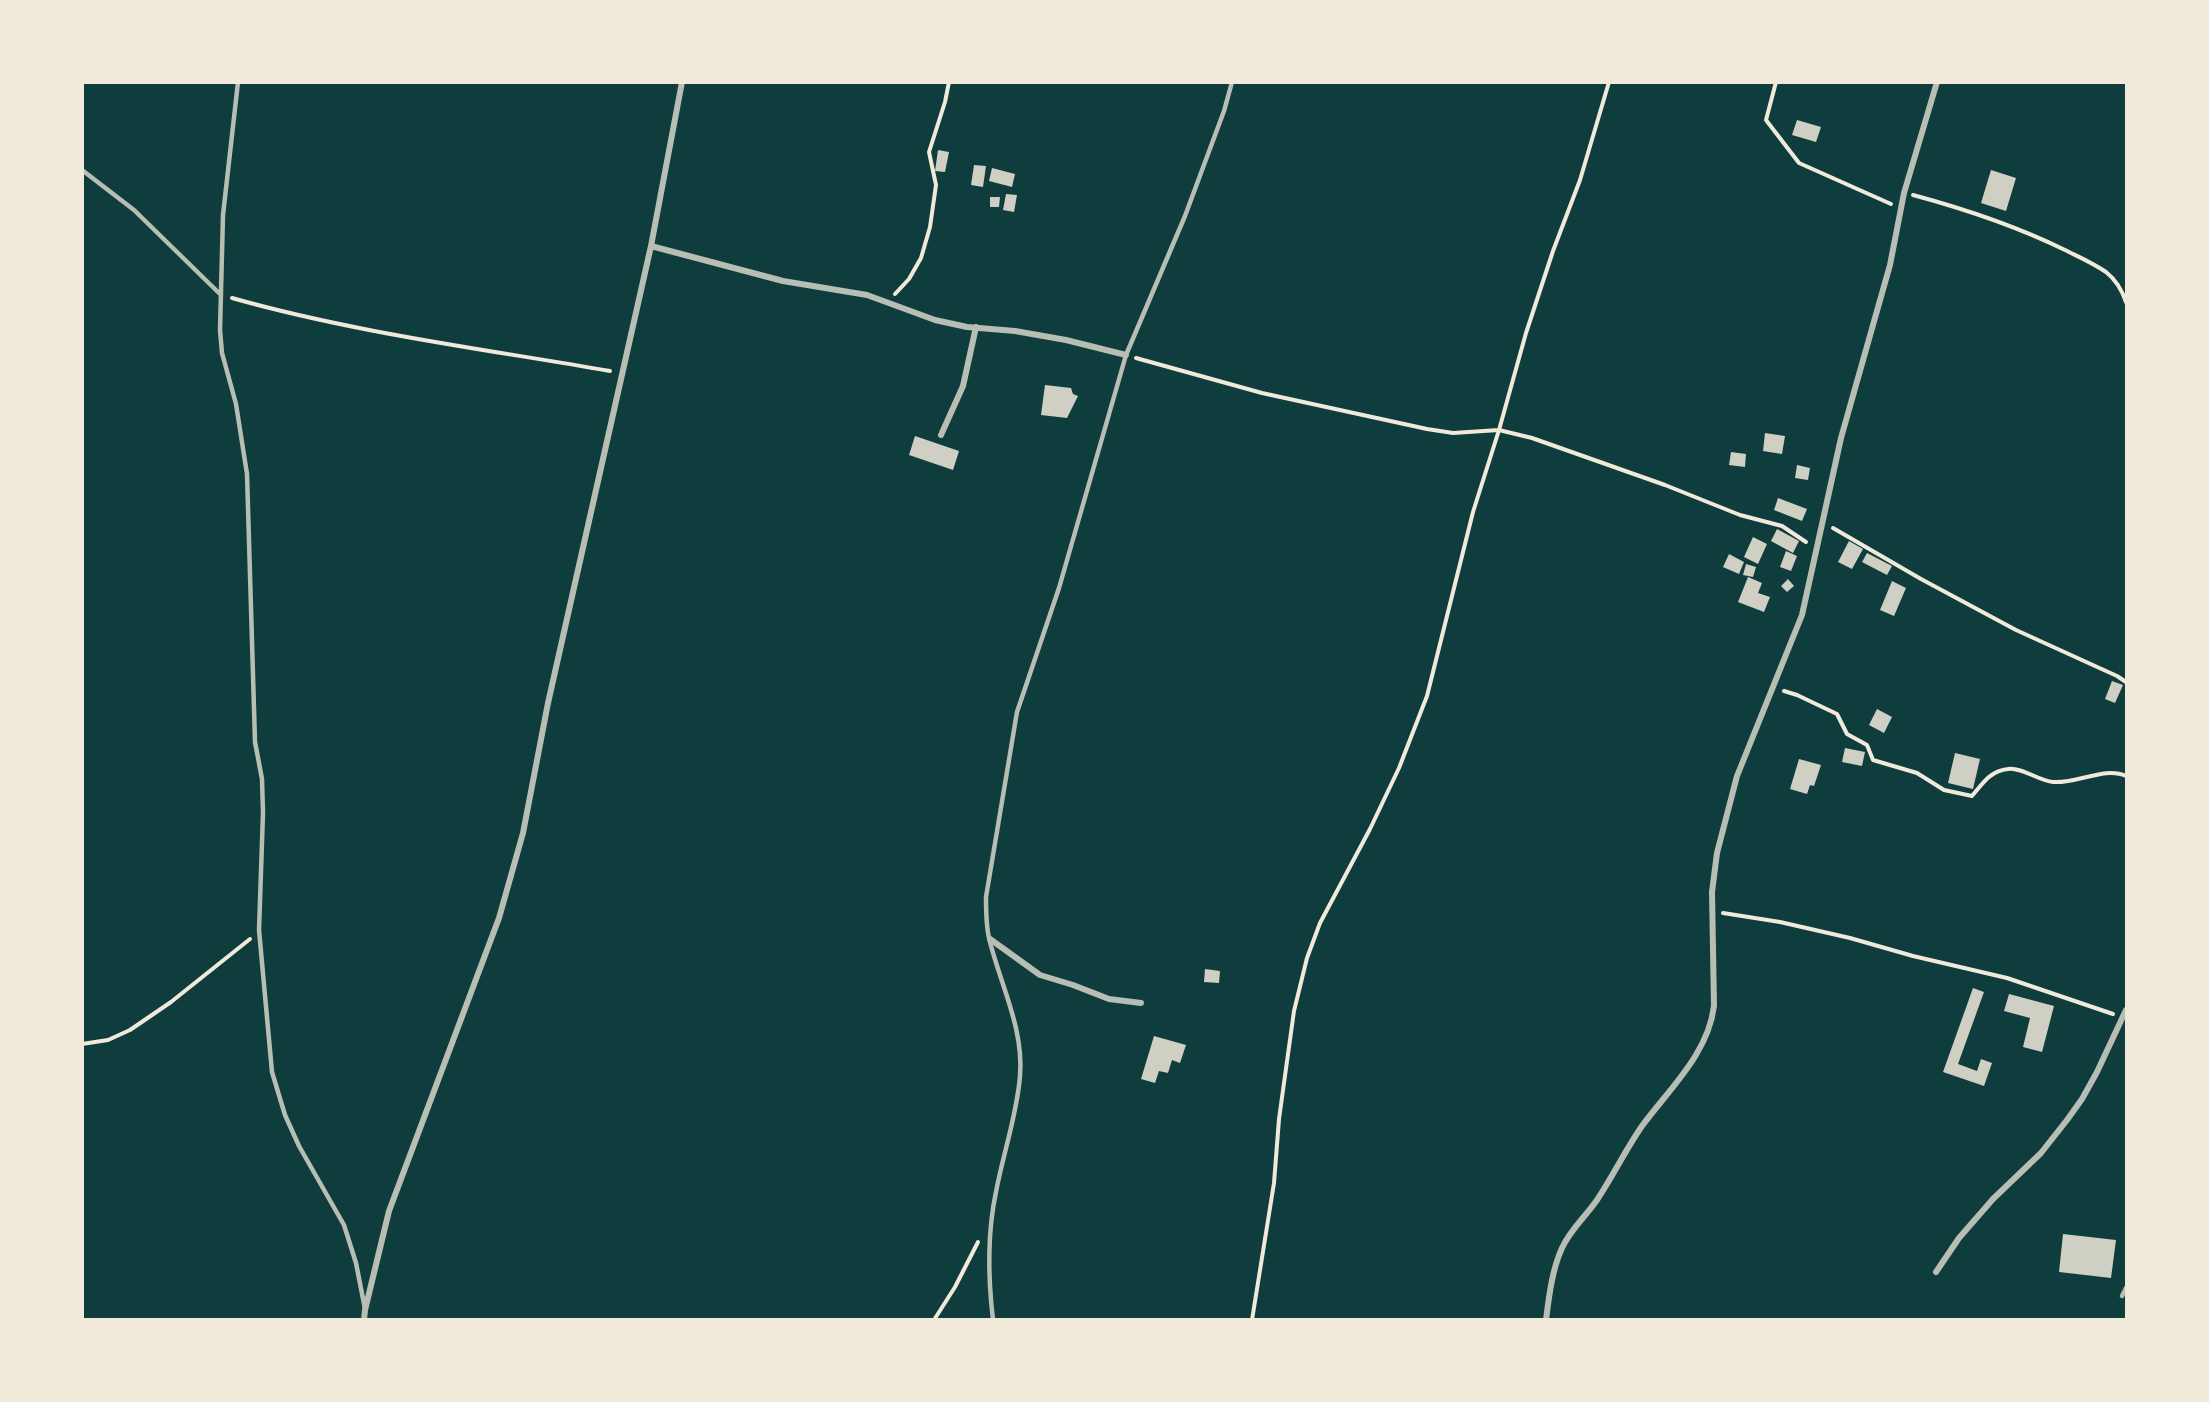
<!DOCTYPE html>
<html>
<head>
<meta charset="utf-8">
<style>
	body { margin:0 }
	#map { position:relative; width:2209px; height:1402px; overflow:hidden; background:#0f3d3e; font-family:"IBM Plex Sans",sans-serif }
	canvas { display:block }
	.frame { position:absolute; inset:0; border:84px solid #f1e9da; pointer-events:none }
</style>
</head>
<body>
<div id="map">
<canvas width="2209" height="1402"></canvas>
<div class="frame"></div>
</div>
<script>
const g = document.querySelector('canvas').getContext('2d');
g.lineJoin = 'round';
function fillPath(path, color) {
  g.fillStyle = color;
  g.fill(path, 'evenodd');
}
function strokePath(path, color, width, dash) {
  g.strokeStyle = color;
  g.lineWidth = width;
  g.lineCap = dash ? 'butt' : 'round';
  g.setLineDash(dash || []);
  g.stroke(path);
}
const building = new Path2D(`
	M1797 120 1821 127 1816 142 1792 135Z
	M938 150 949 152 945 172 935 171Z
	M974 165 986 166 983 187 971 185Z
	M992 168 1015 174 1012 187 989 181Z
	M1991 170 2016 178 2006 211 1981 203Z
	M1006 194 1017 195 1014 212 1003 210Z
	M990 197H1000L999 207H990Z
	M1045 385 1071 388 1073 394 1078 396 1067 418 1041 415Z
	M1765 433 1785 436 1782 454 1763 451Z
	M915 436 959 451 953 470 909 455Z
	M1731 452 1746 454 1745 467 1729 465Z
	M1797 465 1810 468 1808 480 1795 478Z
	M1778 498 1807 509 1802 521 1774 510Z
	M1777 529 1799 541 1793 553 1771 541Z
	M1753 537 1767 544 1758 564 1744 557Z
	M1849 541 1863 549 1852 569 1838 562Z
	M1786 551 1797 556 1791 571 1780 567Z
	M1867 553 1892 566 1887 575 1862 562Z
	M1729 554 1744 562 1739 574 1723 567Z
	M1746 564 1756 567 1753 577 1743 575Z
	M1748 577 1762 583 1758 593 1770 597 1764 612 1738 602Z
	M1788 579 1794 586 1787 592 1781 586Z
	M1892 581 1906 588 1894 616 1880 610Z
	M2112 681 2123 685 2115 703 2105 699Z
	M1877 709 1892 717 1884 733 1869 725Z
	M1845 748 1865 752 1862 766 1842 762Z
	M1955 753 1980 759 1973 789 1948 783Z
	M1799 759 1821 765 1814 786 1810 785 1807 794 1790 789Z
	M1205 969 1220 971 1219 983 1204 982Z
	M1973 988 1984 992 1958 1064 1977 1071 1981 1059 1992 1063 1984 1086 1943 1072Z
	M2009 994 2054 1006 2042 1052 2023 1047 2030 1018 2004 1011Z
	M1154 1036 1186 1045 1180 1063 1172 1060 1168 1073 1159 1071 1155 1083 1141 1079Z
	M2063 1234 2116 1240 2111 1278 2059 1272Z`);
const path = new Path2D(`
	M1776 82 1766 120 1799 163 1891 204
	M1913 195C1965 209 2016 226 2065 250 2079 257 2093 263 2106 272 2116 280 2122 290 2126 302
	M895 294 909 279 921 258 930 227 936 185 929 152 945 102 949 82
	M232 298C356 333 484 349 610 371
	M1136 358 1262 393 1427 429 1453 433 1499 430 1532 438 1665 485 1740 515 1782 526 1806 542
	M1833 528 1921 579 2016 630 2117 676 2126 682
	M1784 691 1797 695 1837 714 1847 734 1867 745 1873 760 1917 773 1944 790 1972 796C1983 783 1990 771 2008 769 2022 767 2039 781 2053 782 2077 784 2105 766 2126 776
	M1723 913 1780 922 1850 938 1913 956 2007 978 2113 1014
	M82 1044 108 1040 130 1030 171 1002 250 939
	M934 1320 955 1287 978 1242
	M1252 1320 1274 1183 1279 1119 1294 1011 1307 958 1320 923 1370 829 1399 768 1427 696 1473 512 1499 430 1526 333 1553 251 1580 180 1609 82`);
const service = new Path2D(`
	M238 82 223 215 220 330 222 353 236 404 247 474 255 742 262 779 263 813 259 930 272 1072 285 1115 299 1146 344 1225 356 1263 365 1309
	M82 170 134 210 221 295
	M2122 1296 2126 1288
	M993 1320C988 1278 987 1234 996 1192 1003 1154 1017 1115 1020 1076 1024 1028 1000 984 989 938 986 925 986 911 986 897L1017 712 1059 588 1126 355 1185 216 1224 111 1232 82`);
const minor = new Path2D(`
	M651 246 783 281 867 295 935 320 967 327 1015 331 1066 340 1126 355
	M941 435 963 386 976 327
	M990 939 1040 975 1073 985 1109 999 1141 1003
	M1936 1272 1959 1238 1993 1199 2041 1153 2067 1120 2082 1099 2097 1072 2126 1010
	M364 1320 365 1310 389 1211 499 918 523 833 548 703 651 246 682 82
	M1546 1320C1549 1296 1552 1270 1562 1248 1570 1230 1586 1216 1597 1200 1613 1176 1626 1149 1642 1126 1670 1088 1708 1054 1714 1006L1712 892 1717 853 1724 826 1737 776 1802 615 1841 438 1890 265 1904 193 1937 82`);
fillPath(building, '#cfcfc3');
strokePath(path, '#f1e9da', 4);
strokePath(service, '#b8beb3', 4.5);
strokePath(minor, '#b8beb3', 6);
</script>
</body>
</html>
